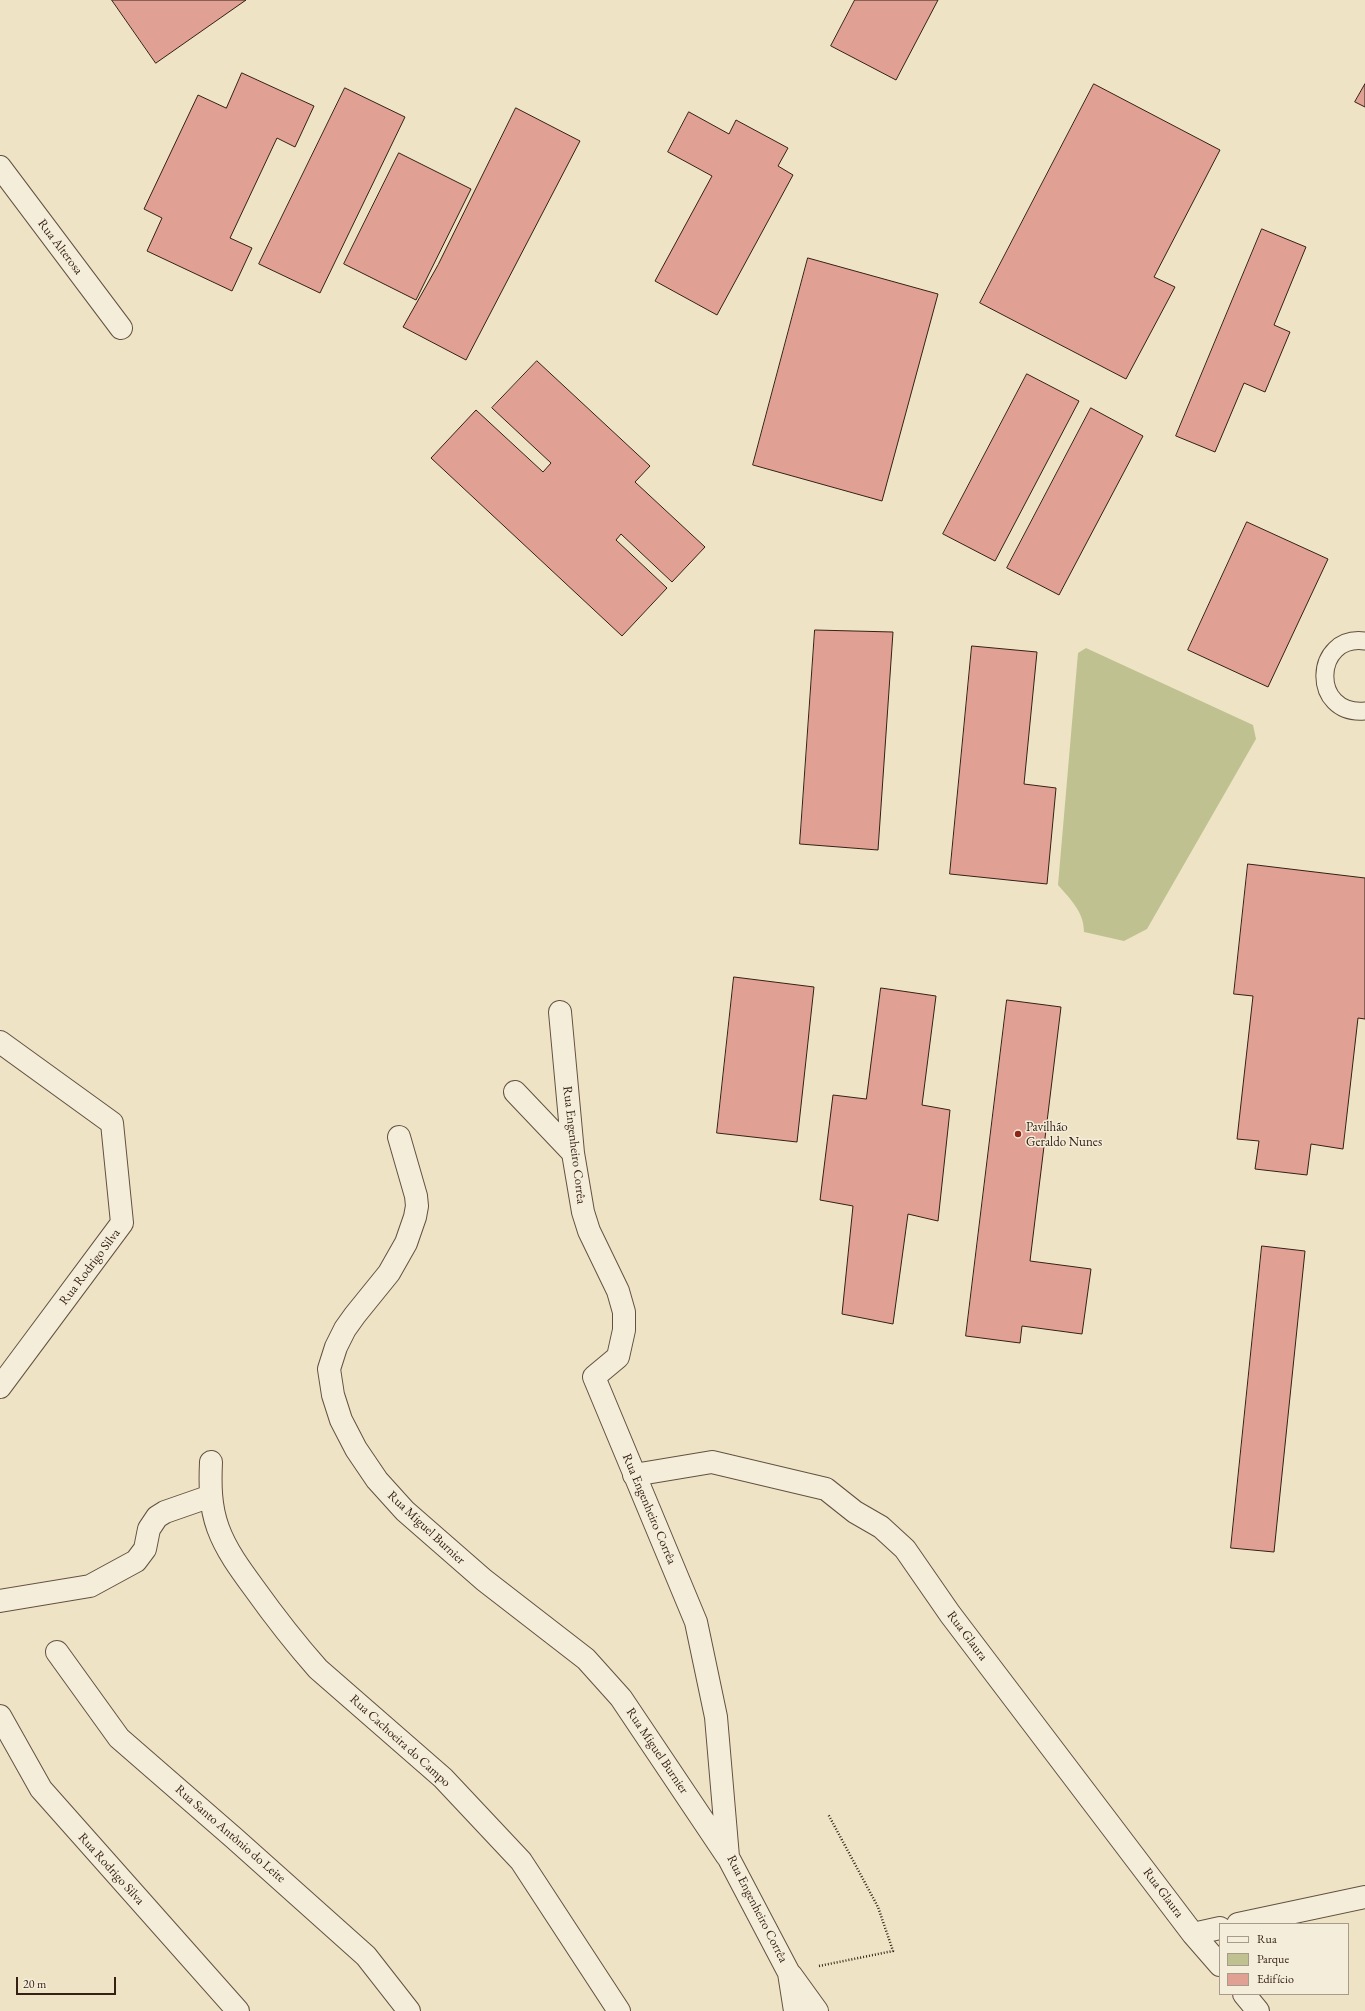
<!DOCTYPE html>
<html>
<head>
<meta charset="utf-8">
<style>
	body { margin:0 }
	#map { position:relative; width:1365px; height:2011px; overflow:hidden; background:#eee4c5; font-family:"EB Garamond",serif }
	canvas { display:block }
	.legend { position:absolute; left:1219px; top:1923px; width:130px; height:72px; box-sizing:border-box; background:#f4edd9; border:1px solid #a89b8b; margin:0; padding:5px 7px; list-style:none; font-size:12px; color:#352015 }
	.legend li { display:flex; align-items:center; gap:8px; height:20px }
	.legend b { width:20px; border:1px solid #a89b8b }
	.scale { position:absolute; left:16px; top:1977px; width:100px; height:18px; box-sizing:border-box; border:2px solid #352015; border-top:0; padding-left:5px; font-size:12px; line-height:14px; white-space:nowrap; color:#352015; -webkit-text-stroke:3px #f4edd9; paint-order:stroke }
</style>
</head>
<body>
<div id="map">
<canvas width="1365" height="2011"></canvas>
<ul class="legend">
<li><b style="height:5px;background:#f4edd9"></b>Rua</li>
<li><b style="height:11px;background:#bfc290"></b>Parque</li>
<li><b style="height:11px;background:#e0a093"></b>Edifício</li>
</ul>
<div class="scale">20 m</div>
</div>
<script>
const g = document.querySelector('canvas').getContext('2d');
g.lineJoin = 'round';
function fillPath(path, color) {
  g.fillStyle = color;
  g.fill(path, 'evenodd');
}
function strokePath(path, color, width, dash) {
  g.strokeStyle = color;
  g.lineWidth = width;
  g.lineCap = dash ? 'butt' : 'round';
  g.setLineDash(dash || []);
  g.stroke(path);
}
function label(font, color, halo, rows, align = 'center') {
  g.font = font + ' "EB Garamond",serif';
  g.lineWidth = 3;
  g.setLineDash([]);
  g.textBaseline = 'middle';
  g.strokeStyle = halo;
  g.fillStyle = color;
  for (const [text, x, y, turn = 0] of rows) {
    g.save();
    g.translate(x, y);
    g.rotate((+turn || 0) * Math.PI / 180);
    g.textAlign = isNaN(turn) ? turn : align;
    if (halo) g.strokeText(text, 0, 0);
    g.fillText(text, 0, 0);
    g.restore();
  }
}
const green = new Path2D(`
	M1086 648 1253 725 1256 739 1147 929 1124 941 1084 932C1084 912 1071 900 1058 885L1078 653Z`);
const building = new Path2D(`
	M112 0H246L156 63Z
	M855 0H938L896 80 831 46Z
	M242 73 314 106 295 147 277 138 230 238 252 248 232 291 147 251 162 218 144 209 198 95 226 108Z
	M1094 84 1220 150 1154 277 1175 287 1126 379 980 303Z
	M1365 84V107L1355 102Z
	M345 88 405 117 320 293 259 264Z
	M516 108 580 141 466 360 403 327 438 265Z
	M689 112 729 134 736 120 788 148 778 166 793 175 717 315 655 281 712 176 668 152Z
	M399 153 471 189 416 300 344 264Z
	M1262 229 1306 247 1274 325 1290 332 1265 392 1244 383 1215 452 1176 436Z
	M808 258 938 294 882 501 753 465Z
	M537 361 650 466 635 482 705 547 672 582 621 534 616 540 667 588 622 636 431 458 476 410 543 472 551 463 492 408Z
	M1027 374 1079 401 995 561 943 534Z
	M1091 408 1143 436 1059 595 1007 568Z
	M1247 522 1328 559 1268 687 1188 650Z
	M815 630 893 632 878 850 800 844Z
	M972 646 1037 652 1024 784 1056 788 1047 884 950 874Z
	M1248 864 1365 878V1019L1358 1018 1343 1149 1311 1144 1307 1175 1255 1169 1259 1141 1237 1139 1253 996 1234 994Z
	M734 977 814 987 797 1142 717 1133Z
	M881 988 936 996 922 1105 950 1110 938 1221 908 1214 893 1324 842 1314 853 1206 820 1200 833 1095 866 1099Z
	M1007 1000 1061 1007 1030 1261 1091 1269 1082 1334 1022 1326 1020 1343 966 1336Z
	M1262 1246 1305 1251 1274 1552 1231 1548Z`);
const path = new Path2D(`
	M819 1966 893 1951 878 1907 828 1814`);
const lane = new Path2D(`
	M1365 641C1313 634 1310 716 1365 711`);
const street = new Path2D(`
	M0 167 121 328
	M560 1012 573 1153 583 1212 589 1231 618 1291 624 1312V1330L618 1357 594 1377 696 1622 716 1717 728 1857 789 1973 795 2011
	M0 1042 112 1123 122 1223 0 1387
	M515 1092 573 1153
	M399 1137 416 1196 417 1206 415 1217 406 1243 389 1273 355 1315 345 1329 336 1347 329 1369 333 1395 341 1420 356 1449 377 1480 405 1511 484 1580 586 1659 621 1698 727 1856
	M211 1462C210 1484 210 1506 218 1528 226 1550 240 1569 254 1588 274 1616 295 1643 318 1669L443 1778 521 1861 619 2011
	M634 1475 712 1462 826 1489 855 1512 881 1527 905 1549 950 1614 1193 1934 1220 1928
	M0 1601 90 1586 136 1561 145 1549 149 1529 157 1517 165 1512 211 1496
	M57 1652 119 1738 234 1838 366 1956 409 2011
	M0 1716 41 1789 238 2011
	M1238 1924 1365 1897
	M1193 1934 1220 1965
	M791 1975 817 2011
	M1244 1994 1258 2011`);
const markers = [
	[1018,1134,4,"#8f2418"]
];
const streetNames = [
	["Rua Alterosa",60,247,53],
	["Rua Engenheiro Corrêa",574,1145,83],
	["Rua Rodrigo Silva",90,1267,-53],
	["Rua Engenheiro Corrêa",649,1509,67],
	["Rua Miguel Burnier",426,1528,43],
	["Rua Glaura",967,1636,53],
	["Rua Cachoeira do Campo",400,1741,42],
	["Rua Miguel Burnier",657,1751,56],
	["Rua Santo Antônio do Leite",230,1834,41],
	["Rua Rodrigo Silva",111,1869,48],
	["Rua Glaura",1163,1893,53],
	["Rua Engenheiro Corrêa",757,1909,63]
];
const poiNames = [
	["Pavilhão",1026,1127],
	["Geraldo Nunes",1026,1142]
];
fillPath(green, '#bfc290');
fillPath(building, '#e0a093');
strokePath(building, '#352015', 1);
strokePath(lane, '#635141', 19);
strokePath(street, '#635141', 24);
strokePath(path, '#352015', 2.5, [1, 2]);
strokePath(lane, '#f4edd9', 17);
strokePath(street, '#f4edd9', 22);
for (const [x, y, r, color] of markers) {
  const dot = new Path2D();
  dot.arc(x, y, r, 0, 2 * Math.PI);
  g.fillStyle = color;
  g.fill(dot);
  strokePath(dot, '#f4edd9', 1.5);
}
label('13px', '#352015', '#f4edd9', streetNames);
label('13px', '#352015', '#f4edd9', poiNames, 'left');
</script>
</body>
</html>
